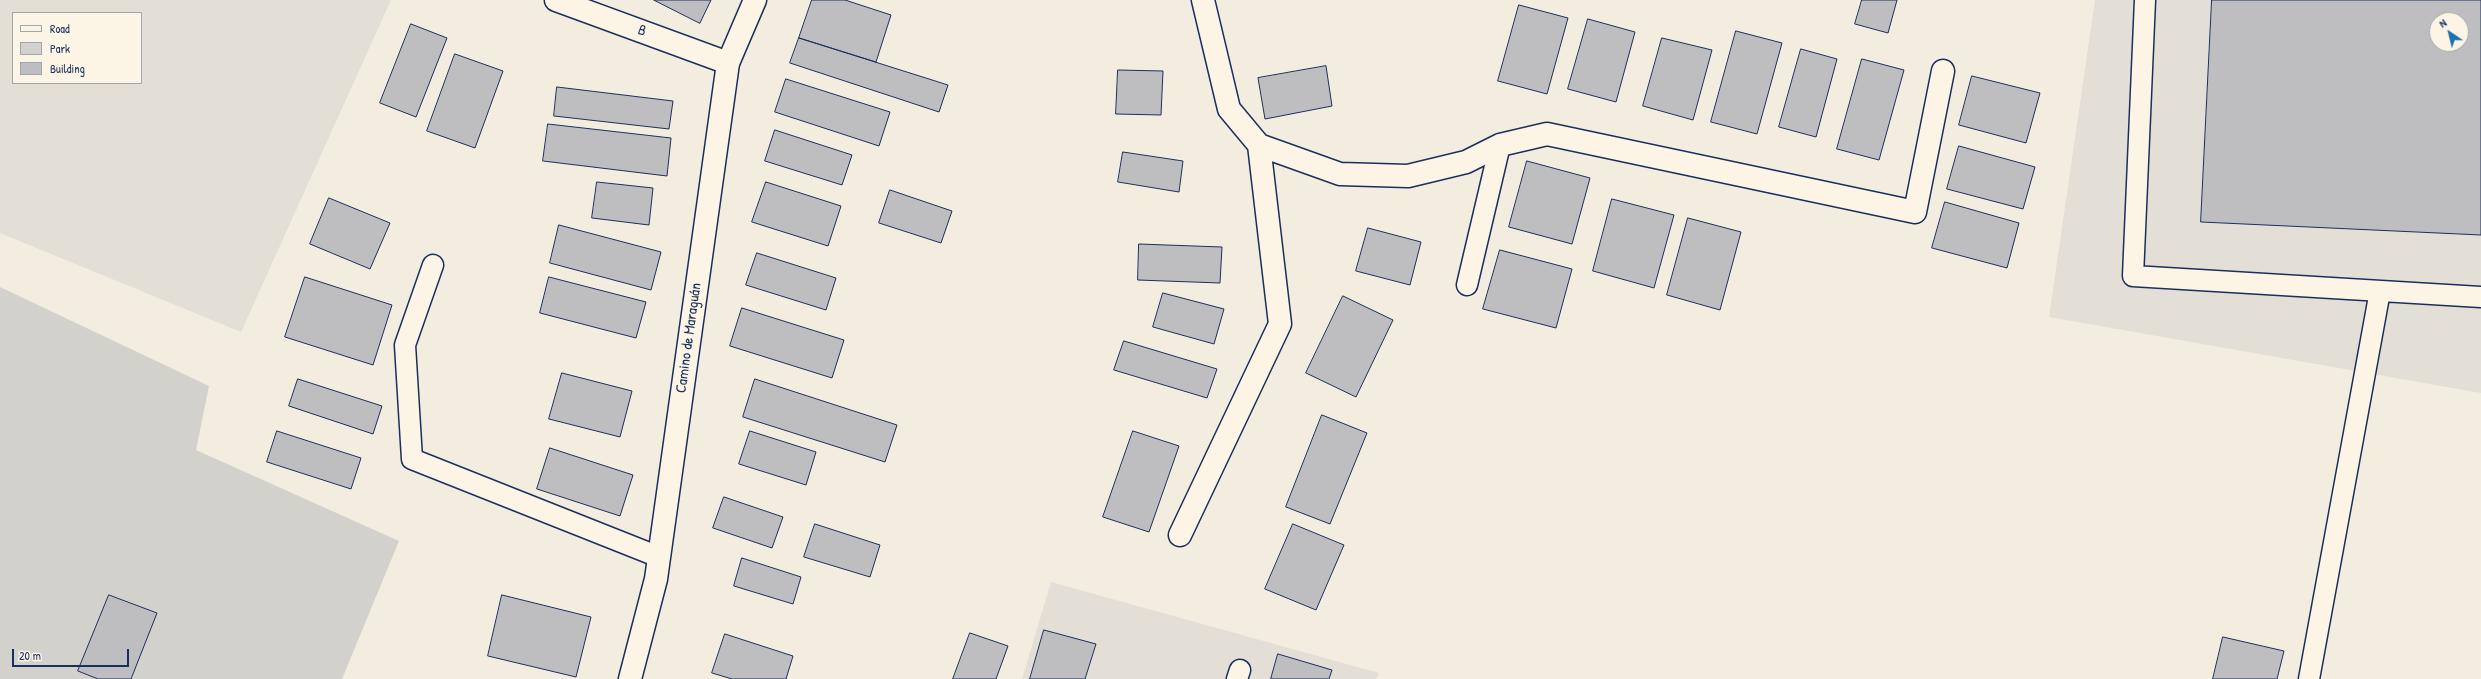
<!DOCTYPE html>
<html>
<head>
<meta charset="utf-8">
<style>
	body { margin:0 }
	#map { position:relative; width:2481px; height:679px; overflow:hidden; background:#f3ede0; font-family:"Patrick Hand",sans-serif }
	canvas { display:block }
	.legend { position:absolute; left:12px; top:12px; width:130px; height:72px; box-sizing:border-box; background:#fcf5e5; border:1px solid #a2a6af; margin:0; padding:5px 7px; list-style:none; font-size:12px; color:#1b2f5e }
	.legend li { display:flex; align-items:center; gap:8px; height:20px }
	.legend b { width:20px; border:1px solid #a2a6af }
	.north { position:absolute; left:2429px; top:12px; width:40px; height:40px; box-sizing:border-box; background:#fcf5e5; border:1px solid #a2a6af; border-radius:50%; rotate:325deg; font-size:11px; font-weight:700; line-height:16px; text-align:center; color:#1b2f5e }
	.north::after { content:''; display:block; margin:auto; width:14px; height:18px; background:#1f6fb2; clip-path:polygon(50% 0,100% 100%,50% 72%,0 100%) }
	.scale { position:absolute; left:12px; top:649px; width:117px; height:18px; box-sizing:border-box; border:2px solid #1b2f5e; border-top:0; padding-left:5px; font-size:12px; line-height:14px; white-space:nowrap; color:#1b2f5e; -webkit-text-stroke:3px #fcf5e5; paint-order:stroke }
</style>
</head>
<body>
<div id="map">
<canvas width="2481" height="679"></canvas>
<ul class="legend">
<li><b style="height:5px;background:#fcf5e5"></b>Road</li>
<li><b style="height:11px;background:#d3d1cc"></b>Park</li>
<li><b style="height:11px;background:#bebec0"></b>Building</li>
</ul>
<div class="north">N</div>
<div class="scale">20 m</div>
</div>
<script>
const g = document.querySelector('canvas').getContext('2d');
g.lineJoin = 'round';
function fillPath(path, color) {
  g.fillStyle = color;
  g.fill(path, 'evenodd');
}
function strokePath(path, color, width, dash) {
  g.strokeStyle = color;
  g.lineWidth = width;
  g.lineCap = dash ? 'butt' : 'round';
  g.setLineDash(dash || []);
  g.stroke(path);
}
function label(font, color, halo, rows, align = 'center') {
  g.font = font + ' "Patrick Hand",sans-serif';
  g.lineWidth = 3;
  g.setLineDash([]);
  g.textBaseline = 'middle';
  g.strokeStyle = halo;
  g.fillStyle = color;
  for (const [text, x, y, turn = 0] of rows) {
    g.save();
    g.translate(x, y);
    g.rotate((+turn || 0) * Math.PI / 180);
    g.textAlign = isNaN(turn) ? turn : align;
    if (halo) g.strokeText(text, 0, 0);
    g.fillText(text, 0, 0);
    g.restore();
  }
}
const built = new Path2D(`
	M0 0H391L241 332 0 233ZM13 13H141V83H13Z
	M2095 0H2481V393L2049 317ZM2437 20H2461V44H2437Z
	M1051 582 1379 673 1376 679H1022Z`);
const green = new Path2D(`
	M0 287 209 386 196 450 399 541 342 679H0Z`);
const building = new Path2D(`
	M654 0H711L700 23Z
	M812 0H845L891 15 876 62 799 38Z
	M1862 0H1897L1888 33 1855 24Z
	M2212 0H2481V235L2201 222ZM2437 20H2461V44H2437Z
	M1519 5 1568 18 1547 94 1498 81Z
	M1588 19 1635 32 1616 102 1568 89Z
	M411 24 447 38 416 117 380 103Z
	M1736 31 1782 43 1757 134 1711 122Z
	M799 38 948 85 939 112 790 63Z
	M1662 38 1712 50 1693 120 1643 106Z
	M1801 49 1837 59 1816 137 1779 127Z
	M455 54 503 71 475 148 427 131Z
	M1862 59 1904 70 1879 160 1837 149Z
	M1326 66 1332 106 1265 119 1258 78Z
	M1118 70 1163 71 1161 115 1116 114Z
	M1972 76 2040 93 2026 143 1959 125Z
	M786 79 890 112 879 146 775 112Z
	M557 87 673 101 669 129 554 116Z
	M548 124 671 138 667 176 543 161Z
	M775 130 852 155 842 185 765 161Z
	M1959 146 2035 167 2023 209 1947 189Z
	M1123 152 1183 161 1179 192 1118 182Z
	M1527 161 1590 178 1572 244 1509 227Z
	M597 182 653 188 649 225 592 218Z
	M766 182 841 206 828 246 752 222Z
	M890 190 952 211 941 243 879 223Z
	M329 198 390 223 370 269 310 244Z
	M1612 199 1674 215 1654 288 1593 271Z
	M1945 202 2019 223 2007 268 1932 248Z
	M1688 218 1741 232 1720 310 1667 295Z
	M559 225 661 252 651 290 550 263Z
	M1368 228 1421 242 1410 285 1356 271Z
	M1139 244 1222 247 1220 283 1138 280Z
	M1500 250 1572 269 1556 328 1483 309Z
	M757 253 836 278 826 310 746 285Z
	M305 277 392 305 373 365 285 337Z
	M549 277 646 302 636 338 540 313Z
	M1163 293 1224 309 1214 344 1153 327Z
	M1343 296 1393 320 1356 397 1306 373Z
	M742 308 844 340 832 378 730 346Z
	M1124 341 1217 369 1207 398 1114 370Z
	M562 373 632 391 620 437 549 419Z
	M298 379 382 406 373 434 289 406Z
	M755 379 897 425 885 462 743 417Z
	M1322 415 1367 433 1330 524 1286 507Z
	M277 431 361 458 351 489 267 462Z
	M750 431 816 452 806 485 739 464Z
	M1133 431 1179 446 1149 532 1103 517Z
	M550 448 633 475 620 516 537 489Z
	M724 497 783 517 772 548 713 528Z
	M815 524 880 545 870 577 804 557Z
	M1293 524 1344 545 1316 610 1265 589Z
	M742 558 801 577 793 604 734 586Z
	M109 595 157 613 131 679H98L78 671Z
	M502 595 591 617 576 677 488 656Z
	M1044 630 1096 644 1085 679H1030Z
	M970 633 1008 646 996 679H953Z
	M725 634 793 656 786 679H732L712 673Z
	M2223 637 2284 651 2277 679H2213Z
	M1278 654 1332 670 1329 679H1271Z`);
const lane = new Path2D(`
	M2145 0 2133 276 2481 297
	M433 265 405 345 412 459 659 557
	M1467 285 1500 145
	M1237 679 1240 670
	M2309 679 2380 291`);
const street = new Path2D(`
	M556 0 728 63
	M1203 0 1229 109 1259 145 1340 174 1408 176 1466 162 1500 145 1547 134 1915 212 1943 71
	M1180 535 1280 324 1259 145`);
const secondary = new Path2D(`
	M630 679 656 579 728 63 755 0`);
const streetNames = [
	["B",642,31,20],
	["Camino de Maraguán",689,338,-82]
];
fillPath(built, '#e3dfd6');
fillPath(green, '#d3d1cc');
fillPath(building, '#bebec0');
strokePath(building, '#1b2f5e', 1);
strokePath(lane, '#1b2f5e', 23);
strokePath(street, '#1b2f5e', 25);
strokePath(secondary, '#1b2f5e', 25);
strokePath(lane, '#fcf5e5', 20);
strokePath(street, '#fcf5e5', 22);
strokePath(secondary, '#fcf5e5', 22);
label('15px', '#1b2f5e', '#fcf5e5', streetNames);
</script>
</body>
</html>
